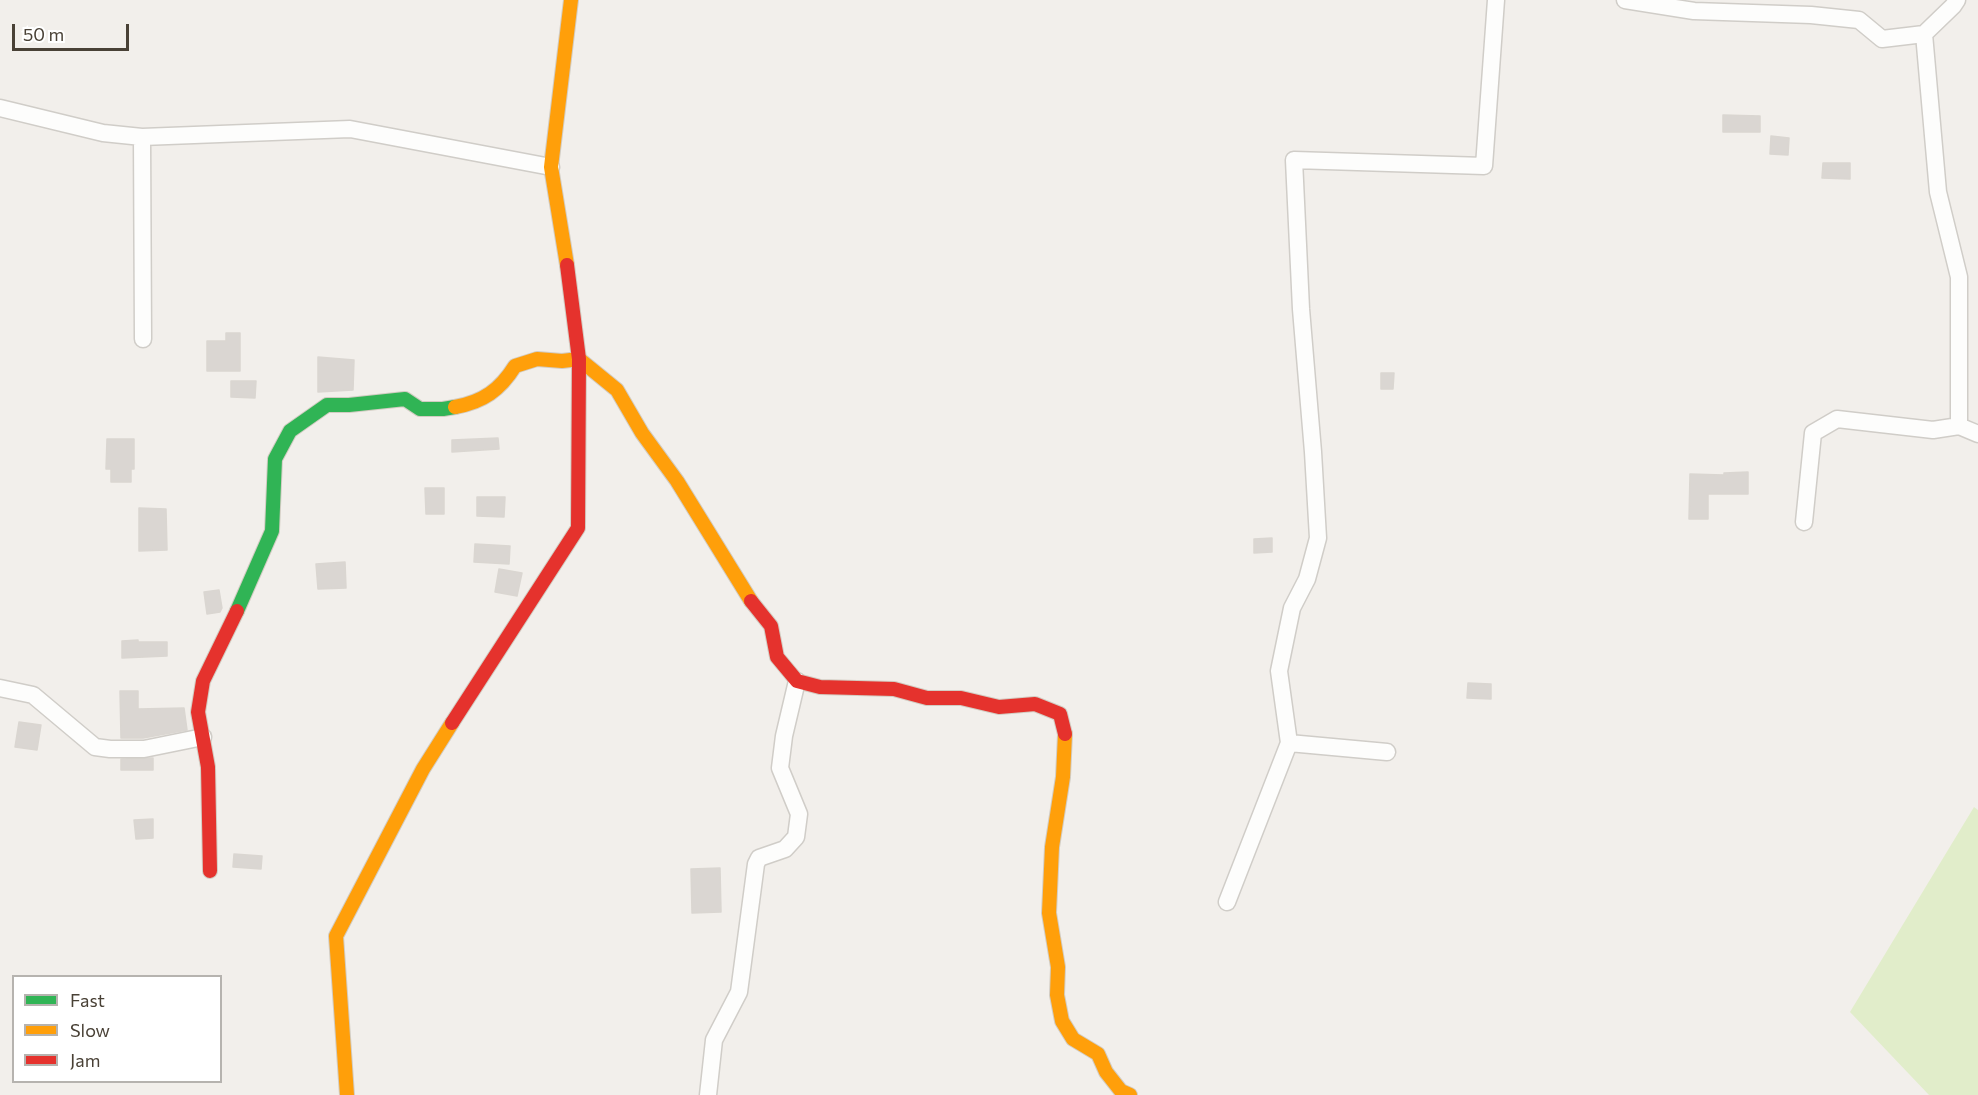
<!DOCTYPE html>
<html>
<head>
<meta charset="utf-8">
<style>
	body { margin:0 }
	#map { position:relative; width:1978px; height:1095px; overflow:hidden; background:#f2efeb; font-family:Commissioner,sans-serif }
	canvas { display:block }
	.legend { position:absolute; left:12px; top:975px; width:210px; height:108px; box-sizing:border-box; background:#fff; border:2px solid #b6b3af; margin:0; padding:8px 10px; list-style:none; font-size:18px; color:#494136 }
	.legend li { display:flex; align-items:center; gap:12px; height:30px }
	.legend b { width:30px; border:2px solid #b6b3af }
	.scale { position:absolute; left:12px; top:24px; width:117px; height:27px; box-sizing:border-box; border:3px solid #494136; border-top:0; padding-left:8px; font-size:18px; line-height:21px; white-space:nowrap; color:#494136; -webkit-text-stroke:4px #fff; paint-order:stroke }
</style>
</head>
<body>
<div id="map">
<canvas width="1978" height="1095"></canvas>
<ul class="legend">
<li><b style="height:8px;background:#30b455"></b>Fast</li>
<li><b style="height:8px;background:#ff9f0a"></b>Slow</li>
<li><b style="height:8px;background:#e5322d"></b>Jam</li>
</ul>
<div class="scale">50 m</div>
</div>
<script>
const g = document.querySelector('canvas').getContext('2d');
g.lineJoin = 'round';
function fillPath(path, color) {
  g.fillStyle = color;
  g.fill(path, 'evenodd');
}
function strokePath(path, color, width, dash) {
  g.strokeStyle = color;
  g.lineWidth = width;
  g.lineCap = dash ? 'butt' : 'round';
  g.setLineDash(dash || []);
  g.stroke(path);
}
const green = new Path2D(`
	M1974 807 1978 810V1095H1929L1850 1012Z`);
const building = new Path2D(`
	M1723 115 1760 116V132H1723Z
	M1771 136 1789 138 1788 155 1770 154Z
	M1823 163H1850V179L1822 178Z
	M226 333H240V371H207V341H226Z
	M318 357 354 360 353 390 318 392Z
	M1381 373H1394L1393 389H1381Z
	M231 381H256L255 398 231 397Z
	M498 438 499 449 452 452V440Z
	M107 439H134V469H131V482H111V469H106Z
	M1748 472V494H1708V519H1689L1690 474 1724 475V473Z
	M425 488H444V514H426Z
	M477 497H505L504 517 477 516Z
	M139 508 166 509 167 550 139 551Z
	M1272 538V552L1254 553V539Z
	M475 544 510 546 509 564 474 562Z
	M345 562 346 588 318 589 316 564Z
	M499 569 522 573 517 596 495 592Z
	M219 590 222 608 220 612 207 614 204 592Z
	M138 640V642H167V656L122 658V641Z
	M1468 683 1491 684V699L1467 698Z
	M120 691H138V709L184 708 187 730 143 738H121Z
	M19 722 41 725 37 750 15 747Z
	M153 758V770H121V759Z
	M153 819V838L136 839 134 820Z
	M234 854 262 856 261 869 233 867Z
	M720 868 721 912 692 913 691 869Z`);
const street = new Path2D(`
	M1625 0 1694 11 1811 15 1859 20 1882 39 1924 34
	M0 108 103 133 142 137 350 129 551 167
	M142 137 143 339
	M1959 426 1978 434
	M1804 522 1813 433 1837 419 1933 430 1959 426V277L1938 192 1924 34 1953 6 1957 0
	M0 688 33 695 95 747 110 749H144L203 737
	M1387 752 1289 743 1279 671 1292 608 1307 579 1318 538 1313 452 1301 309 1294 160 1484 166 1496 0
	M1227 902 1289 743
	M708 1095 714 1040 739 992 756 864 759 858 785 849 796 837 799 814 780 768 784 736 797 681`);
const fast = new Path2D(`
	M237 611 272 531 275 459 290 431 327 405H349L405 399 420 409H443L455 407`);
const slow = new Path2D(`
	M567 265 551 167 571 0
	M455 407C483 402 500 390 515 366L537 359 562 361 579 359 617 390 642 433 677 481 751 601
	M1065 734 1063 777 1052 847 1049 913 1058 967 1057 995 1062 1021 1073 1039 1098 1054 1106 1072 1121 1091 1130 1095
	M347 1095 336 936 423 769 452 723`);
const jam = new Path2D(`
	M751 601 771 626 777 657 797 681 820 687 894 689 927 698H961L999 707 1035 704 1060 714 1065 734
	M452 723 578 528 579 359 567 265
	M210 871 208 767 198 712 203 681 237 611`);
fillPath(green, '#e1edca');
fillPath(building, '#dad6d2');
strokePath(building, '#dad6d1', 1.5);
strokePath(street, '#d0cdc8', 19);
strokePath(fast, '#d2ccc2', 16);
strokePath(slow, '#d2ccc2', 16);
strokePath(jam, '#d2ccc2', 16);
strokePath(street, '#fdfdfc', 16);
strokePath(fast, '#30b455', 14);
strokePath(slow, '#ff9f0a', 14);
strokePath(jam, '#e5322d', 14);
</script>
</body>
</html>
